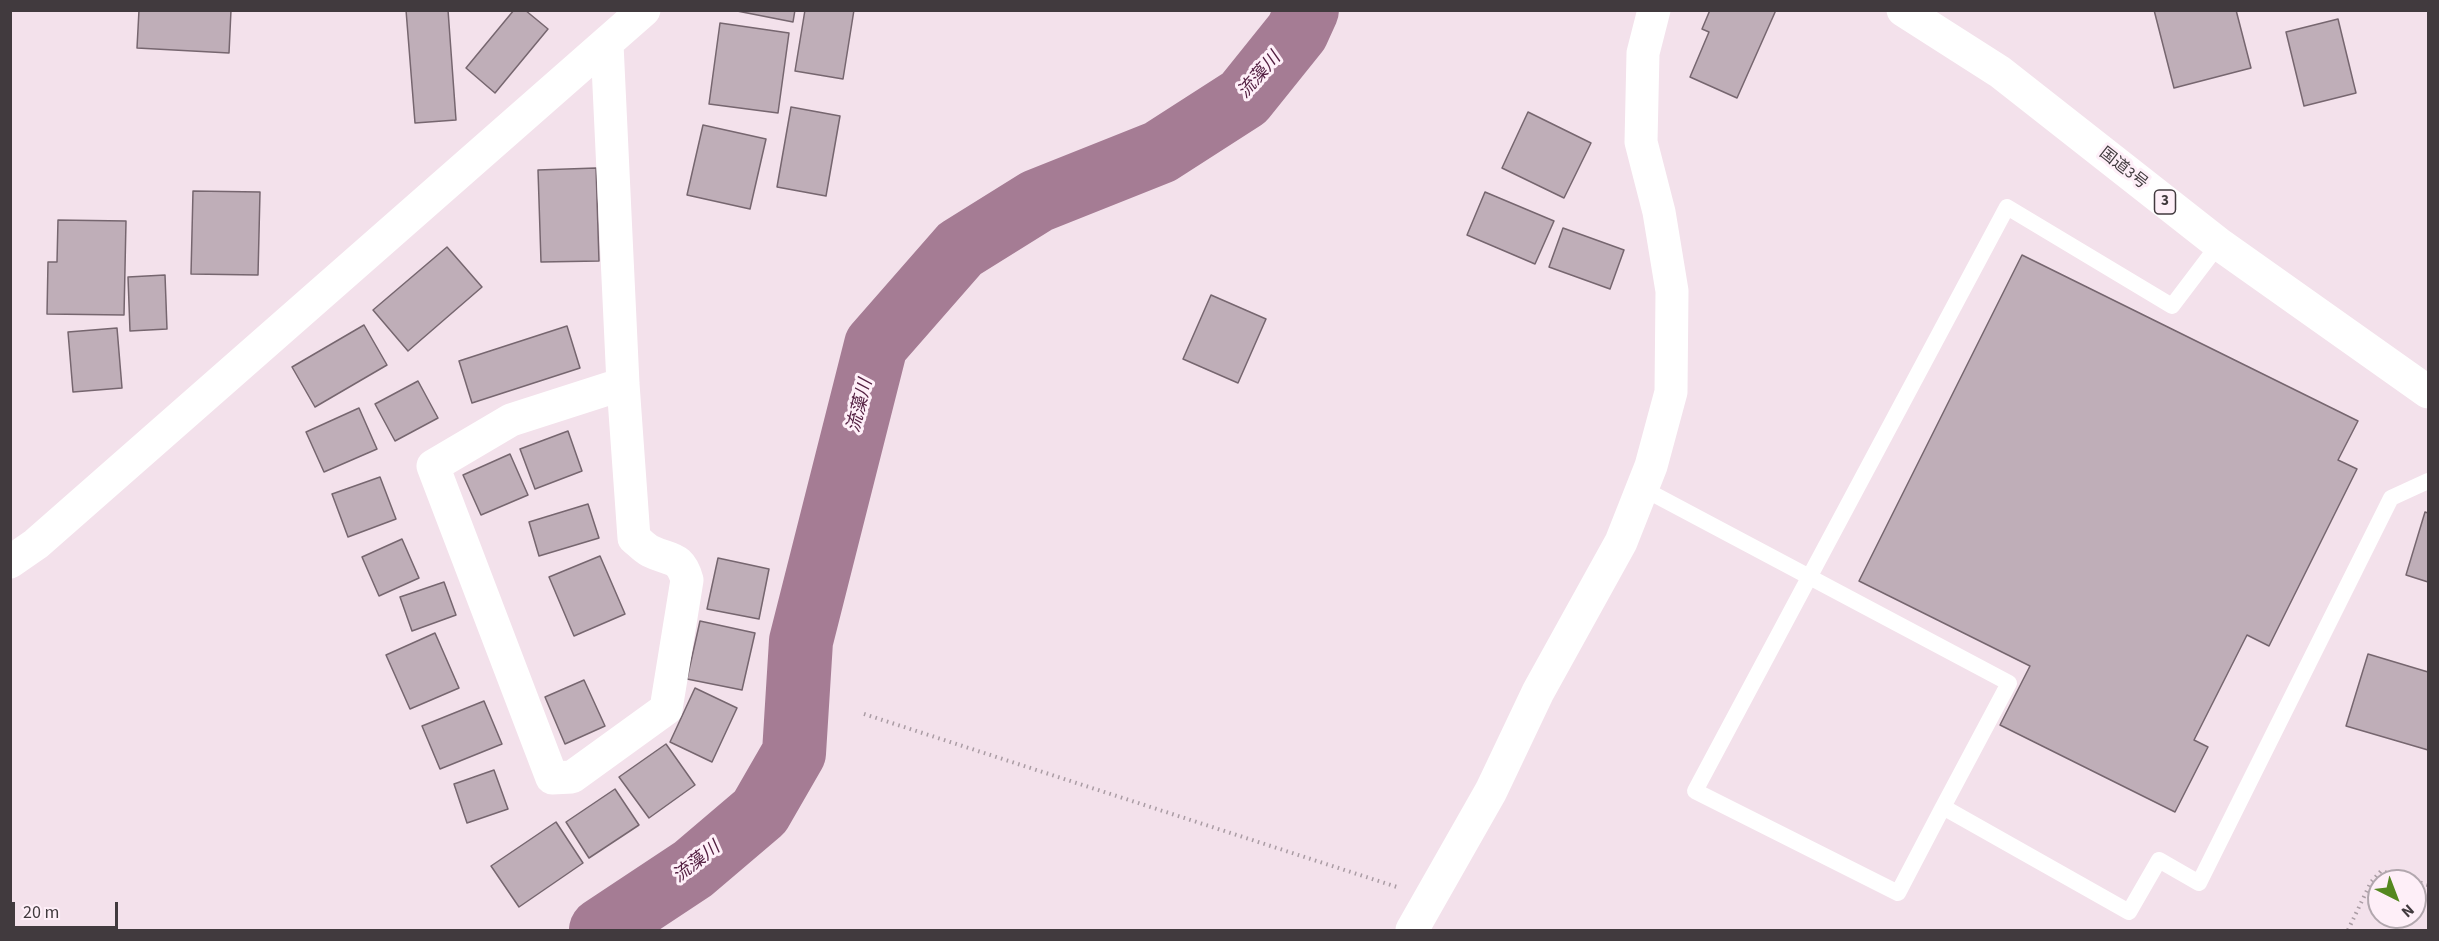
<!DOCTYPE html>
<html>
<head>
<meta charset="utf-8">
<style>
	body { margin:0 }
	#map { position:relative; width:2439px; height:941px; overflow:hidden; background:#f3e1eb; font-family:"Source Sans 3",sans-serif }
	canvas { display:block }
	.frame { position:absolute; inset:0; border:12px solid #413a3e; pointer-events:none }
	.north { position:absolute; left:2367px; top:869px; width:60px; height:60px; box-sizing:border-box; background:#feeff8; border:2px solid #b2a7ae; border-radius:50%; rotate:138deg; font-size:16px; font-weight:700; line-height:24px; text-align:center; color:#413a3e }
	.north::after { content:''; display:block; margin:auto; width:21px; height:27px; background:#54881f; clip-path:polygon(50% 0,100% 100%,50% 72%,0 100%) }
	.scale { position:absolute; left:12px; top:902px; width:106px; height:27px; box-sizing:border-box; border:3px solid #413a3e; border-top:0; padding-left:8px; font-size:18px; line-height:21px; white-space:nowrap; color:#413a3e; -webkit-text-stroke:4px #feeff8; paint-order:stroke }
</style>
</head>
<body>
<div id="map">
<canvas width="2439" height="941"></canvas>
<div class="frame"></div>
<div class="north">N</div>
<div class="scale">20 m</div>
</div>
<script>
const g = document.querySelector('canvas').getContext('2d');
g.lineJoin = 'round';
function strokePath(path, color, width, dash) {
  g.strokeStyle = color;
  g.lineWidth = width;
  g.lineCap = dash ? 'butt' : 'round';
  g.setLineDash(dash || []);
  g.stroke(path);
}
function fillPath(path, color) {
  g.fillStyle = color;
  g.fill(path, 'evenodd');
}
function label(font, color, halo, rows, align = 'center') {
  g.font = font + ' "Source Sans 3","Noto Sans JP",sans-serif';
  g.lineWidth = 6;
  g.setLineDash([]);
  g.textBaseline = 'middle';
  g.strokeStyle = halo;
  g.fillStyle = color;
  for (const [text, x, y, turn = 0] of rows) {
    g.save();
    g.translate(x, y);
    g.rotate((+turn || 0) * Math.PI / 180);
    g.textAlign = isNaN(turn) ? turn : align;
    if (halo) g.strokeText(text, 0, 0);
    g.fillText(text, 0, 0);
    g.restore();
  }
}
const river = new Path2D(`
	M601 930 693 869 760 812 794 753 801 641 876 345 960 249 1037 201 1160 152 1244 98 1297 32 1307 10`);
const building = new Path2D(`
	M139 10H231L229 53 137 48Z
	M406 10H448L456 120 415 123Z
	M514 10H525L548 29 495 93 466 68Z
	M732 10H795L793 22Z
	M805 10H854L843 79 795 71Z
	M1710 10H1776L1737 98 1690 77 1709 32 1702 29Z
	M2154 10H2236L2251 68 2174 88Z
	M2338 19 2356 93 2304 106 2286 32Z
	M720 23 789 33 778 113 709 104Z
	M791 107 840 116 826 196 777 187Z
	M1528 112 1591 143 1564 198 1502 168Z
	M703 125 766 139 750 209 687 195Z
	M596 168 599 261 541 262 538 170Z
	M193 191 260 192 258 275 191 274Z
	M1485 192 1554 221 1535 264 1467 235Z
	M58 220 126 221 124 315 47 314 48 262H57Z
	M1563 228 1624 250 1610 289 1549 267Z
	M447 247 482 287 408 351 373 310Z
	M2022 255 2358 421 2338 460 2357 469 2269 646 2247 635 2194 740 2208 747 2175 812 2000 725 2030 666 1859 581Z
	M165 275 167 329 130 331 128 277Z
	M1211 295 1266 319 1238 383 1183 359Z
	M364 325 387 365 315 407 292 367Z
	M567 326 580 368 472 403 459 361Z
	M117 328 122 388 73 392 68 332Z
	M418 381 438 418 395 441 375 404Z
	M359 408 377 449 324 472 306 432Z
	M568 431 582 471 535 489 520 449Z
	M510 454 528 495 481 515 463 475Z
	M380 477 396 519 348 537 332 494Z
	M588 504 599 538 539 556 529 522Z
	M2425 512 2428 513V582L2406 575Z
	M402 539 419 578 379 596 362 557Z
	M600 556 625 614 574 636 549 577Z
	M718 558 769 569 759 619 707 609Z
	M444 582 456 615 412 631 400 597Z
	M700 621 755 633 742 690 687 679Z
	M435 633 459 688 410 709 386 655Z
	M2368 654 2428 672V750L2346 726Z
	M584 680 605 726 565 744 545 697Z
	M695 688 737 708 712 762 670 742Z
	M484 701 502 744 440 769 422 726Z
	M666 744 695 785 649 818 619 777Z
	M494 770 508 809 467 823 454 784Z
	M615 789 639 825 589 858 566 822Z
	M556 822 583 863 519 907 491 866Z`);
const path = new Path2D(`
	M864 714 1397 887
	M2415 881 2428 885
	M2348 930 2371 882 2381 871 2415 881`);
const lane = new Path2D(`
	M2219 244 2172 306 2007 207 1695 791 1898 893 1943 807 2129 912 2159 860 2199 883 2391 498 2428 481
	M1642 488 2009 683 1943 807`);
const street = new Path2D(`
	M607 44 623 384 634 538C639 542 644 548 650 551 670 561 680 555 687 580L666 709 572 777 552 778 433 466 511 420 623 384
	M10 562 36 544 644 10
	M1412 930 1491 791 1538 692 1621 542 1651 466 1671 392 1672 291 1659 212 1641 142 1643 53 1654 10`);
const highway = new Path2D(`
	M1903 10 2000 72 2219 244 2428 392`);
const shields = [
	[2165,202,21]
];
const shieldNames = [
	["3",2165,202]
];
const streetNames = [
	["国道3号",2123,169,38]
];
const waterNames = [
	["流藻川",1260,76,-49],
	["流藻川",861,406,-76],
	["流藻川",697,863,-38]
];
strokePath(river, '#a57c94', 64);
fillPath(building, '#bfaeb8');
strokePath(building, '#76666f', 1.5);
strokePath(path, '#aa9ca4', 4, [1.5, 4.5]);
strokePath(lane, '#fff', 16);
strokePath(street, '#fff', 33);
strokePath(highway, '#fff', 33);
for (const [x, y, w] of shields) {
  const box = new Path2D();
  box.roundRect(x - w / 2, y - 12, w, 24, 4.5);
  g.fillStyle = '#feeff8';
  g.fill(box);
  strokePath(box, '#413a3e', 1.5);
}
label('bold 15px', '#413a3e', null, shieldNames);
label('16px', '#413a3e', '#feeff8', streetNames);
label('italic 18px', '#542042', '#feeff8', waterNames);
</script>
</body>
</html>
